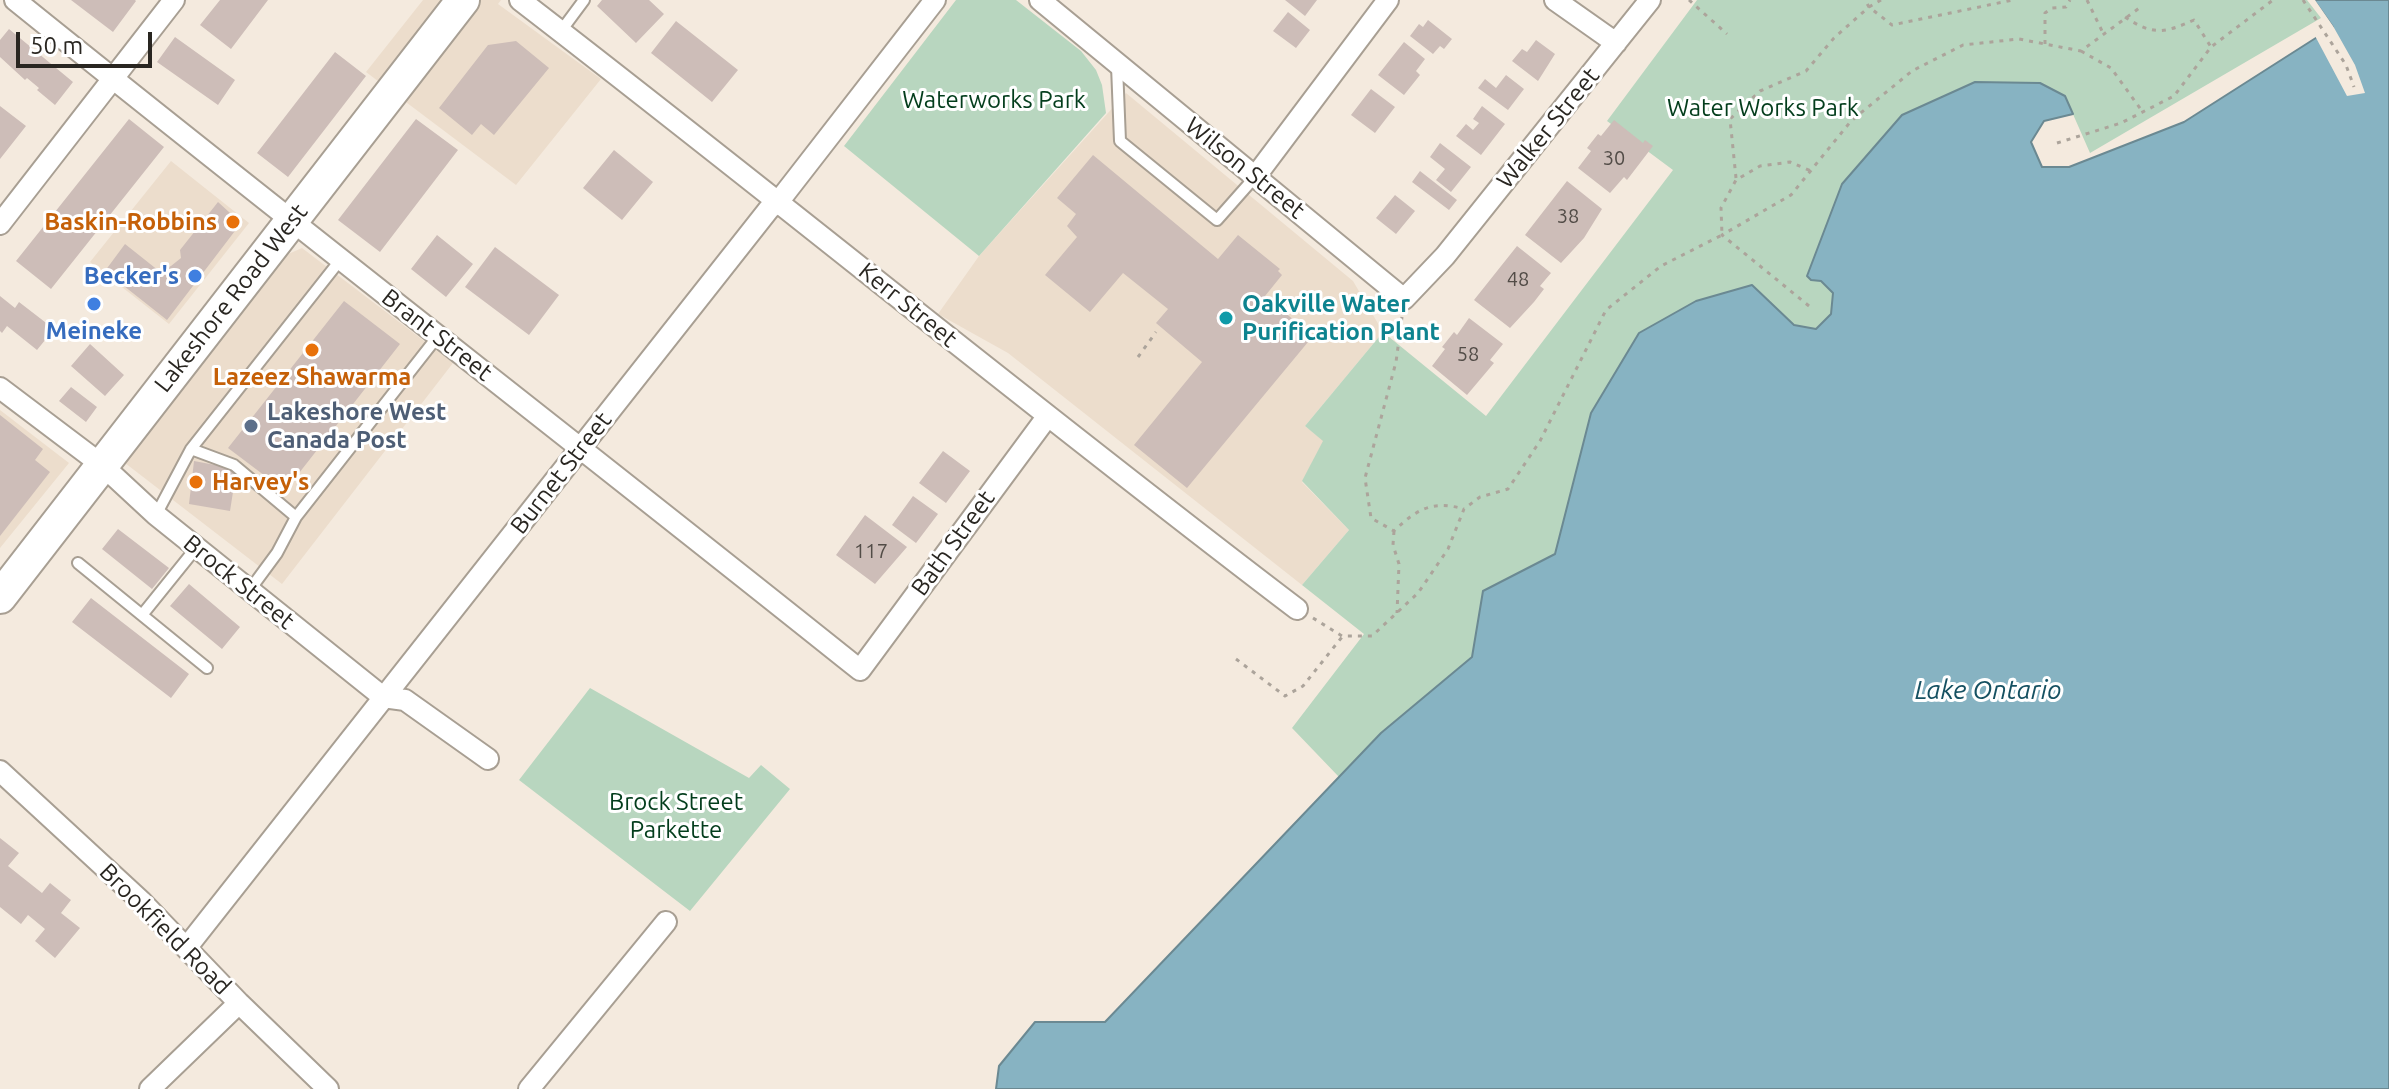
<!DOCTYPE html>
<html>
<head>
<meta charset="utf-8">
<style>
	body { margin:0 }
	#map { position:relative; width:2389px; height:1089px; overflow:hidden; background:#f4eade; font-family:Ubuntu,sans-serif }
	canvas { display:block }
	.scale { position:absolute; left:16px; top:32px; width:136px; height:36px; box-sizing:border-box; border:4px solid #292621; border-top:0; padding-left:10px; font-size:24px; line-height:28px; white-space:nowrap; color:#292621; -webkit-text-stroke:6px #fff; paint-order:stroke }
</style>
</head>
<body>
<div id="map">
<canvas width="2389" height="1089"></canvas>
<div class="scale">50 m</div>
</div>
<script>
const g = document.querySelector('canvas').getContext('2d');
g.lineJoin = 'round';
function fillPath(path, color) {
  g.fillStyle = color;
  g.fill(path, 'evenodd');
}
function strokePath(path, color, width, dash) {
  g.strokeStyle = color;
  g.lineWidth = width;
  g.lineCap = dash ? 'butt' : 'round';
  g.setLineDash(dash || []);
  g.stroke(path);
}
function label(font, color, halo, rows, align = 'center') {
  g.font = font + ' Ubuntu,sans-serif';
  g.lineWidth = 6;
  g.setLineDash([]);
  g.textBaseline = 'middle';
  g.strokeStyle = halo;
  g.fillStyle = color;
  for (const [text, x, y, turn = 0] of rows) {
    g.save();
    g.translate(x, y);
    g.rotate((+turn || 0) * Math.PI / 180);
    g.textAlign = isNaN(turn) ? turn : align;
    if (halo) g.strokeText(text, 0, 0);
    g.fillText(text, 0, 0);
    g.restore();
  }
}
const built = new Path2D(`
	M423 0H501L498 4 601 79 516 185 366 72Z
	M1126 93 1353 281 1383 332 1305 426 1324 441 1302 482 1349 530 1302 585 1008 353 938 314 979 256Z
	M171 161 249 223 169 324 90 262Z
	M302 248 453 363 282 584 125 463 286 255Z
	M0 410 69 463 0 548Z`);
const green = new Path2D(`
	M956 0H1016L1081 51 1096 70 1102 85 1106 113 979 256 844 146Z
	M1697 0H2307L2321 18 2090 153 2065 96 1842 184 1807 275 1811 280 1821 281 1833 293 1832 314 1816 329 1794 325 1752 285 1591 413 1555 555 1483 591 1472 657 1381 733 1339 777 1292 728 1364 634 1302 585 1349 530 1302 481 1323 441 1305 426 1383 332 1486 416 1673 170 1607 121Z
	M590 688 749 778 761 765 790 789 690 911 519 780Z`);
const water = new Path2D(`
	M2314 0H2389V1089H996L999 1066 1035 1022H1105L1381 733 1472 657 1483 591 1555 554 1591 413 1639 333 1696 301 1752 285 1794 325 1816 329 1831 314 1833 293 1821 281 1811 280 1807 276 1842 184 1902 115 1975 82 2040 83 2065 96 2073 114 2044 121 2031 142 2042 167H2069L2184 122 2333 27Z`);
const pier = new Path2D(`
	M2310 0H2315L2333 26 2355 65 2365 93 2347 96 2314 34 2328 25Z`);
const building = new Path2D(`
	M71 0H135L136 1 113 32Z
	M220 0H268L231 49 200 25Z
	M602 0H649L664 14 636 43 597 6Z
	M1285 0H1317L1305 16Z
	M1288 12 1310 30 1296 48 1273 31Z
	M1428 20 1452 39 1444 49 1440 46 1433 54 1410 36 1419 24 1423 27Z
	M676 21 738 70 712 102 651 53Z
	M9 29 73 82 55 105 37 90 39 88 27 78 25 80 0 57V40Z
	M175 37 235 80 218 105 157 62Z
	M1536 40 1555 54 1538 81 1512 61 1522 49 1527 52Z
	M516 41 549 68 494 135 481 124 472 135 439 108 488 45Z
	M1404 42 1425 59 1416 71 1420 75 1404 95 1378 75Z
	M335 52 366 76 288 177 257 153Z
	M1506 75 1524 89 1508 110 1478 88 1485 79 1496 88Z
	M1371 89 1395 107 1375 133 1351 115Z
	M0 106 26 126 0 159Z
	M1482 106 1505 124 1481 155 1456 136 1466 124 1473 130 1479 123 1473 119Z
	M129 119 164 147 51 289 16 261Z
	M416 119 458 150 380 252 338 220Z
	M1614 120 1643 143 1645 140 1653 146 1627 180 1624 177 1610 193 1578 168 1591 151 1587 148 1598 134 1601 136Z
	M1440 143 1471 167 1451 192 1436 180 1445 169 1430 157Z
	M614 150 653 182 622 220 583 188Z
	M1093 155 1218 259 1238 235 1280 269 1278 271 1282 275 1265 296 1313 336 1187 488 1134 445 1202 362 1156 323 1168 309 1123 273 1090 312 1045 275 1077 237 1067 226 1076 214 1057 198Z
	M1420 171 1457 200 1449 210 1412 182Z
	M1567 181 1602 209 1584 238 1561 263 1525 235Z
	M1395 195 1415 211 1396 234 1376 218Z
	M218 202 241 223 167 320 105 271 125 244 159 271 171 266 181 258 180 250Z
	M437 235 473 264 446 297 411 269Z
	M1517 246 1551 273 1540 286 1544 289 1534 302 1510 328 1474 300Z
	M495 247 559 295 529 335 465 287Z
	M0 296 15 308 19 302 54 329 37 350 7 326 2 333 0 331Z
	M344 301 400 344 285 491 228 448Z
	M1469 318 1503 344 1490 360 1494 363 1467 395 1432 366 1445 349 1442 347 1454 332 1457 335Z
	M90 344 124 375 105 396 71 366Z
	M71 387 97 407 86 422 59 401Z
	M0 415 43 449 35 460 50 472 0 536Z
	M943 451 970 471 946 503 919 483Z
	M194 461 231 468 236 473 230 511 189 504Z
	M913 496 938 514 916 543 892 525Z
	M865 515 907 547 875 584 836 555Z
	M118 529 169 568 152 589 102 549Z
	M189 584 240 627 222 649 170 606Z
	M91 598 189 674 171 698 72 622Z
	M0 838 19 853 8 866 42 893 50 883 71 900 61 913 80 928 55 958 35 941 45 929 28 915 21 924 0 907Z`);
const path = new Path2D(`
	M1689 0 1727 34
	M1881 0 1869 7 1892 25 2013 0
	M2087 0 2103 33
	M2303 0 2346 65 2354 87
	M2125 17C2153 36 2165 33 2194 20L2211 47
	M2045 44V13L2052 8 2066 7 2070 0
	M2081 51 2111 68 2142 111
	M2057 143 2121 123 2174 96 2211 47 2273 0
	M1736 178 1730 119 1760 91 1806 71 1834 38 1869 7 1865 0
	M1809 306 1722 235 1791 195 1851 121 1912 71 1963 45 2019 39 2081 51 2142 6
	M1402 317 1396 362 1365 478 1371 518 1394 531C1417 509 1432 500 1464 509
	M1138 357 1156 332
	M1394 531 1393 545 1399 564 1397 613
	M1313 618 1342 636H1372L1418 593 1448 549 1464 509 1480 497 1508 489 1540 441 1606 310 1661 266 1722 235 1721 208 1736 180 1760 166 1790 162 1811 171
	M1236 659 1285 696 1303 686 1342 637`);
const service = new Path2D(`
	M561 31 584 0
	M1117 66 1120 141 1217 220 1255 177
	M191 449 234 465 296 517
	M156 515 191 449 341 259
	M78 563 207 668
	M249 591 277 553 296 517 438 336
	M142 615 196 548`);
const minor = new Path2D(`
	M15 0C295 226 579 445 860 670L1047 417
	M520 0C781 201 1035 410 1297 609
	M1040 0 1404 299 1445 256 1650 0
	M1555 0 1616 43
	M1255 177 1388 0
	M0 224 174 0
	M0 388 102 465 156 515 383 697 405 700 488 759
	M0 771 141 901 239 1003 328 1089
	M187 947 769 209 779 201 935 0
	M150 1089 239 1003
	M529 1089 666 922`);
const primary = new Path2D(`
	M0 597 463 0`);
const markers = [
	[233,222,8,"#e8710a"],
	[195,276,8,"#3f7fe0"],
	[94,304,8,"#3f7fe0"],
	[1226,318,8,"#0f9aa8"],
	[312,350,8,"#e8710a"],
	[251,426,8,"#5c6f8a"],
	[196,482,8,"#e8710a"]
];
const numberNames = [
	["30",1614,158],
	["38",1568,216],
	["48",1518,279],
	["58",1468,354],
	["117",871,551]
];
const parkNames = [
	["Waterworks Park",994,100],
	["Water Works Park",1763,108],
	["Brock Street",676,802],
	["Parkette",676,830]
];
const streetNames = [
	["Walker Street",1548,128,-51],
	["Wilson Street",1245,168,39],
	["Lakeshore Road West",231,298,-52],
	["Kerr Street",908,305,39],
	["Brant Street",437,335,38],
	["Burnet Street",561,473,-52],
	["Bath Street",953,543,-54],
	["Brock Street",239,582,39],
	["Brookfield Road",165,929,45]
];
const foodNames = [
	["Baskin-Robbins",217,222],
	["Lazeez Shawarma",312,377,"center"],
	["Harvey's",212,482,"left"]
];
const shopNames = [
	["Becker's",179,276],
	["Meineke",94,331,"center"]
];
const cultureNames = [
	["Oakville Water",1242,304],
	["Purification Plant",1242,332]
];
const serviceNames = [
	["Lakeshore West",267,412],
	["Canada Post",267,440]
];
const waterNames = [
	["Lake Ontario",1988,690]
];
fillPath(built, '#ecddcc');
fillPath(green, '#b8d6bf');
fillPath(water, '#87b3c2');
strokePath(water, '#6b8992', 2);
fillPath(pier, '#f4eade');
fillPath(building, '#cdbdb8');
strokePath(service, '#a89f93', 14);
strokePath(minor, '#a89f93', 24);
strokePath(primary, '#a89f93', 36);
strokePath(path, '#aca49b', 3, [4, 6]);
strokePath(service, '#fff', 10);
strokePath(minor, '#fff', 20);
strokePath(primary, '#fff', 32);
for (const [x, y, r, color] of markers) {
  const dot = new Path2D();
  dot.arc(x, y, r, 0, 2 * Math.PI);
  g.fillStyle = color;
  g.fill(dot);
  strokePath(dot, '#fff', 3);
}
label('20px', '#524c47', null, numberNames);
label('24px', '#033d1c', '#fff', parkNames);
label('24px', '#292621', '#fff', streetNames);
label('bold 24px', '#c56008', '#fff', foodNames, 'right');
label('bold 24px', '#366cbe', '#fff', shopNames, 'right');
label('bold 24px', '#0d838f', '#fff', cultureNames, 'left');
label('bold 24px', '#4e5e75', '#fff', serviceNames, 'left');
label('italic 26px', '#165162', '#fff', waterNames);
</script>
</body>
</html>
